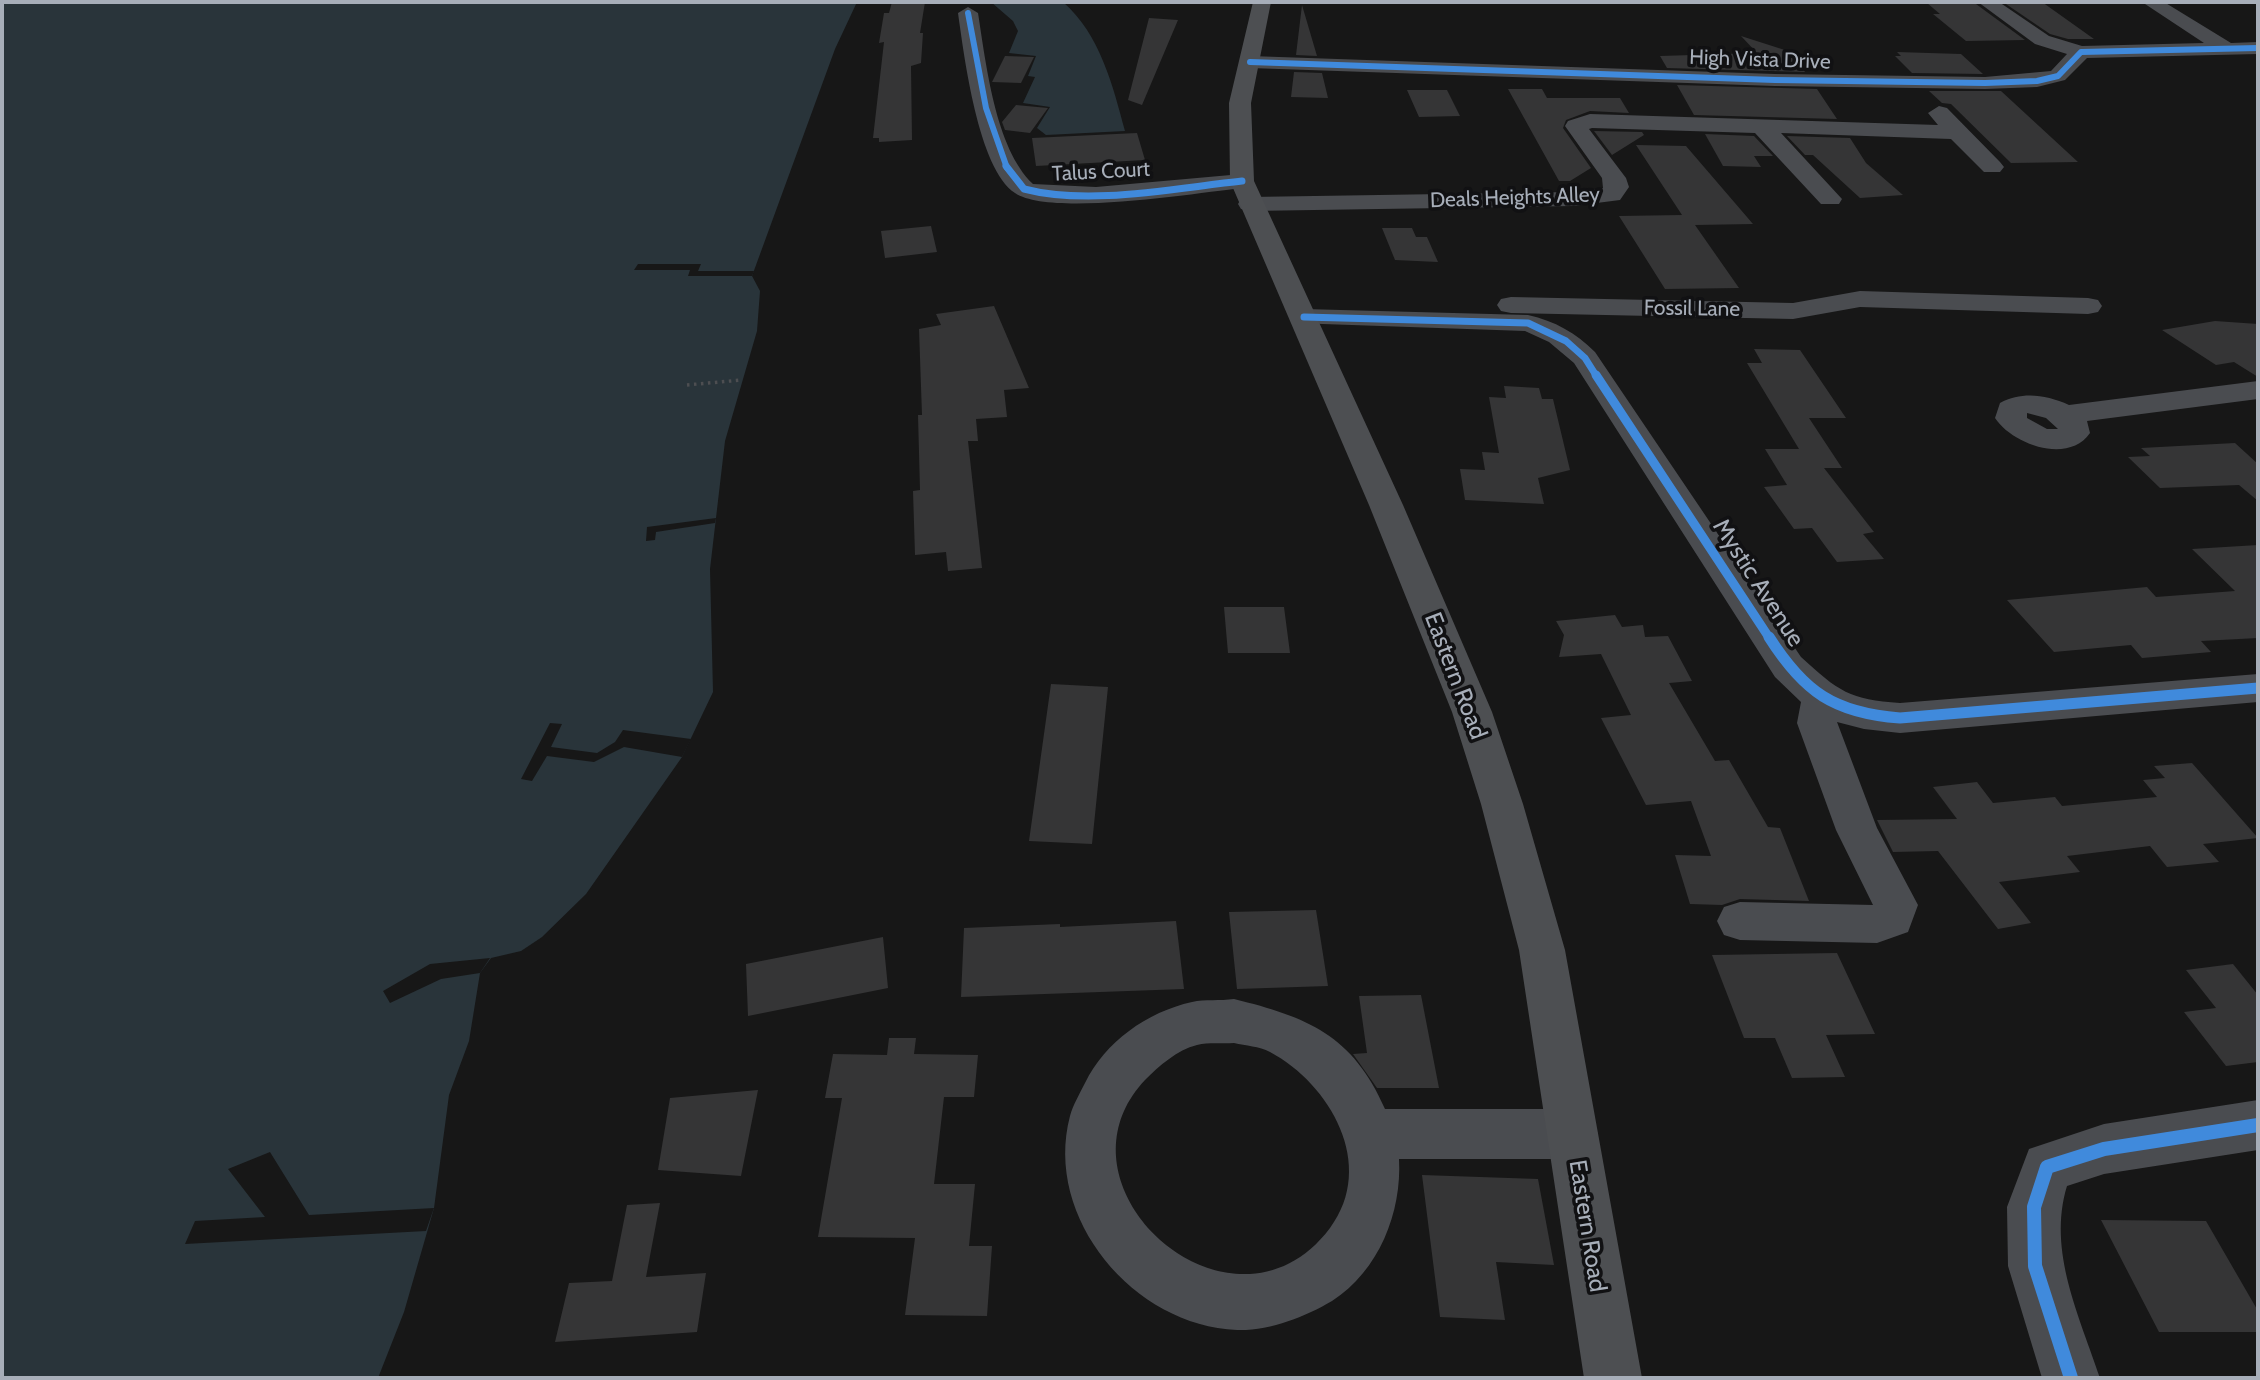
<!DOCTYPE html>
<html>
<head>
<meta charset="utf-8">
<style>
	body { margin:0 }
	#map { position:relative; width:2260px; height:1380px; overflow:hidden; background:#171717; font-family:Cabin,sans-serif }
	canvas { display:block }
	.frame { position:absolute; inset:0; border:4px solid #a7aeb9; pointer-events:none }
</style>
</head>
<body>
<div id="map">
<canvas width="2260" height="1380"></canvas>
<div class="frame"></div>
</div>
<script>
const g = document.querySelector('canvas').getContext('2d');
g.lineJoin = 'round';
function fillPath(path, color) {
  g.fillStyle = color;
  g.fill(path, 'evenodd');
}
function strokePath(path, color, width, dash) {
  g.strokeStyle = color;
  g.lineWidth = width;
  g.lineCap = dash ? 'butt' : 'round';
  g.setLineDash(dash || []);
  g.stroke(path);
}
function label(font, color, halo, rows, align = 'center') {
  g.font = font + ' Cabin,sans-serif';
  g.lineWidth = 7;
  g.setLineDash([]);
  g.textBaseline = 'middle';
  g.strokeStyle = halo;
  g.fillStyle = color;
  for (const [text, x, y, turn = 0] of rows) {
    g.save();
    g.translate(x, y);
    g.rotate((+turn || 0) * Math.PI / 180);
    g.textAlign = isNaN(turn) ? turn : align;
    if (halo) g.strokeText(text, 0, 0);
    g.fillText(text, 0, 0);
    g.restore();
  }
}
const water = new Path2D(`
	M2 2H857L835 49 752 276 760 291 757 331 725 441 710 569 713 692 682 757 586 894 542 937 521 951 491 958 480 973 469 1041 449 1095 434 1208 404 1312 378 1378H2Z
	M991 2H1063C1100 34 1113 86 1125 131L1046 135 1037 128 1050 107 1023 103 1035 77 1028 76 1036 56 1009 53 1018 31 1013 21Z`);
const pier = new Path2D(`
	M638 264H701L698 271H754L752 276H688L690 270H634Z
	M716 518 715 523 656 532 655 540 646 541 647 527Z
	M550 723 562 724 551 747 597 753 615 742 623 730 691 739 682 757 624 747 594 762 547 756 532 781 521 779Z
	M490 958 480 973 441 979 390 1003 383 991 430 964Z
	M270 1152 309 1215 434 1208 426 1231 185 1244 195 1221 265 1217 228 1169Z`);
const building = new Path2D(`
	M892 2H925L920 33H923L921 63 911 66 912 140 879 142V138H873L884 42 879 43 884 13H889Z
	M1976 2V4L2025 40 1966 41 1933 14H1940L1927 3Z
	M2003 2H2042L2094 39H2068L2050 34Z
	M1302 5 1317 56 1296 55Z
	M1149 18 1178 20 1142 105 1128 100Z
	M1741 36 1791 52 1805 72 1667 68 1660 56 1757 53Z
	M1897 52 1961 54 1983 74 1912 73 1895 56H1901Z
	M1005 56 1034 57 1021 83 992 82Z
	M1294 72 1322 73 1328 98 1291 97Z
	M1677 85 1817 89 1837 119 1694 115Z
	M1508 89H1542L1547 98H1620L1629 113 1590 111 1566 120 1563 128 1591 168 1570 181H1559Z
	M1407 90H1447L1460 116 1419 117Z
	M1929 91H2001L2078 162 2011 163 1951 104 1942 103Z
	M1016 105 1048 108 1030 133 1005 130 1002 122Z
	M1594 131 1642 132 1644 135 1612 155Z
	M1137 133 1145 160 1036 166 1032 138Z
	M1705 134 1754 136 1773 156H1754L1761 167 1723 166Z
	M1787 136 1850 138 1866 163 1903 195 1860 198 1813 155H1805Z
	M1636 145 1686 146 1753 224 1695 225 1739 288 1665 289 1619 216 1682 215Z
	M931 226 937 252 885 258 881 231Z
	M1382 228H1412L1416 237H1427L1438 262 1395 260Z
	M994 306 1029 388 1004 390 1007 417 976 419 978 441H968L982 568 948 571 946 552 915 555 913 491 920 490 918 415H922L919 329 941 325 936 314Z
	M2215 321 2258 324V377L2234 362 2216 365 2162 330Z
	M1754 349 1800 350 1846 418H1809L1842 468H1824L1874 532 1863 534 1884 559 1837 562 1812 528 1794 529 1764 487 1787 485 1765 449H1799L1747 363H1762Z
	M1504 386 1539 388 1542 399H1553L1570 470 1538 478 1544 504 1465 500 1460 469 1485 470 1482 452 1499 453 1489 397 1506 398Z
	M2235 443 2258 464V501L2239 485 2160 488 2128 457 2150 456 2141 448Z
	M2258 545V638L2201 641 2211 652 2142 658 2131 645 2054 652 2007 600 2147 587 2156 597 2235 591 2192 549Z
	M1224 607H1284L1290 653H1228Z
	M1615 615 1622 627 1643 625 1645 637 1668 636 1692 681 1669 683 1715 761 1729 760 1768 827 1780 828 1809 901 1740 899 1722 905 1690 904 1675 855 1711 856 1691 801 1646 805 1601 718 1631 715 1601 654 1559 657 1564 635 1556 621Z
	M1051 684 1108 687 1092 844 1029 841Z
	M2192 763 2258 838 2203 844 2219 862 2167 867 2150 846 2067 856 2080 872 1999 882 2031 923 1998 929 1938 851 1893 852 1877 820 1957 819 1933 787 1977 782 1993 803 2055 797 2062 806 2157 797 2143 780 2165 778 2154 766Z
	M1316 910 1328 986 1237 989 1229 912Z
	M1176 921 1184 989 961 997 964 928 1060 924V927Z
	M883 937 888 988 748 1016 746 964Z
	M1837 953 1875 1034 1826 1035 1845 1077 1792 1078 1775 1038H1744L1712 955Z
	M2233 964 2258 995V1062L2226 1066 2184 1012 2216 1008 2186 970Z
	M1421 995 1439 1088H1377L1353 1054 1367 1053 1359 996Z
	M889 1038H916L914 1054 978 1055 974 1097H944L934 1184H975L969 1246H992L987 1316 905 1315 915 1238 818 1237 842 1098H825L833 1054 887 1055Z
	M758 1090 741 1176 658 1170 670 1098Z
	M1422 1175 1538 1179 1554 1265 1496 1262 1505 1320 1440 1317Z
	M660 1203 646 1277 706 1273 697 1332 555 1342 569 1283 612 1281 627 1205Z
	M2101 1220 2206 1221 2258 1311V1332H2159Z`);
const path = new Path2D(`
	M687 385 741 380`);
const minor = new Path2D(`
	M1978 2H1999L2049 36 2082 46 2204 43 2142 2H2164L2231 43 2258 42V54L2087 58 2065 80 2037 87 1985 89 1775 86 1250 68 1240 62 1250 56 1775 74 1985 77 2051 71 2067 54 2035 44Z
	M968 7 978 13C986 63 995 148 1033 184L1096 187 1242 174 1250 176 1254 181 1250 186 1242 188C1196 193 1050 217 1015 193 978 169 964 55 958 13Z
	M1939 106 1947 108 2000 162 2004 167 2000 172H1984L1951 139 1781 133 1842 199 1839 204H1821L1755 133 1592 128 1589 129 1626 178 1629 187 1620 200 1573 206 1250 211 1241 209 1238 204 1241 199 1250 197 1573 192 1603 188 1602 178 1565 126 1568 121 1590 114 1938 125 1928 113Z
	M1860 291 2088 298 2098 300 2102 306 2098 312 2088 314 1860 307 1793 319 1511 313 1501 311 1497 305 1501 299 1511 297 1793 303Z
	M1304 309 1528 315C1555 321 1576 333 1595 352L1801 657C1838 691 1850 700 1900 703L2258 674V702L1900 733 1864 729 1837 722 1877 828 1918 905 1908 932 1877 943 1740 940 1724 935 1717 921 1724 907 1740 902 1873 905 1836 830 1797 723 1801 702 1775 677 1574 363 1549 342 1525 331 1294 323 1290 317 1294 311Z
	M2258 381V399L2087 421 2090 433C2068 465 2012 444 1995 418L2000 403C2023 391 2046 395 2069 405ZM2027 413 2046 418 2058 429H2047L2027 418Z
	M1234 999C1307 1017 1353 1035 1385 1109H1572L1590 1116 1598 1134 1590 1152 1572 1159H1399C1402 1212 1379 1271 1332 1301 1305 1317 1269 1331 1237 1330 1134 1326 1043 1218 1070 1116 1073 1105 1080 1093 1085 1083 1105 1042 1147 1012 1192 1002 1205 999 1220 1001 1234 999ZM1234 1043C1246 1046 1259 1046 1270 1052 1330 1084 1377 1165 1330 1228 1234 1356 1043 1188 1145 1080 1159 1066 1177 1050 1197 1045 1209 1042 1222 1044 1234 1043Z
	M2258 1100V1150L2104 1174 2067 1186C2047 1251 2080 1317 2100 1378H2042L2008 1266 2007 1207 2029 1149 2104 1124Z`);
const highway = new Path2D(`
	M1253 2H1271L1251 103 1254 181 1403 505 1492 712 1523 804 1565 950 1642 1378H1584L1519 950 1481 804 1452 712 1369 505 1230 181 1229 103Z`);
const cyclewayFar4 = new Path2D(`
	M968 13 986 108 1007 168
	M1250 62 1775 80 1985 83 2037 81 2058 76 2081 52 2258 48`);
const cyclewayFar3 = new Path2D(`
	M1006 166 1024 189C1089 206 1175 188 1242 181
	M1304 317 1528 323 1566 341 1585 358 1597 377`);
const cyclewayFar2 = new Path2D(`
	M1596 375 1770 639`);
const cyclewayFar1 = new Path2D(`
	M1769 637C1804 692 1834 713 1900 718L2258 688`);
const cycleway = new Path2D(`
	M2071 1378 2035 1266 2034 1207 2047 1167 2104 1149 2258 1125`);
const farStreetnames = [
	["High Vista Drive",1760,60,2],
	["Talus Court",1101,172,-3],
	["Deals Heights Alley",1515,198,-2],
	["Fossil Lane",1692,309,1]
];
const streetNames = [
	["Mystic Avenue",1758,583,57],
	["Eastern Road",1455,676,69],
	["Eastern Road",1587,1226,81]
];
fillPath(water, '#29343a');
fillPath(pier, '#171717');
fillPath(building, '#353536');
strokePath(path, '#4d4e51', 3.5, [2.5, 4.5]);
fillPath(minor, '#4a4c50');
fillPath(highway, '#4d4f52');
strokePath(cyclewayFar4, '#408adc', 6);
strokePath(cyclewayFar3, '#408adc', 7);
strokePath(cyclewayFar2, '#408adc', 9);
strokePath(cyclewayFar1, '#408adc', 11);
strokePath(cycleway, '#408adc', 14);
label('21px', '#a7aeb9', '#111113', farStreetnames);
label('24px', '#a7aeb9', '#111113', streetNames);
</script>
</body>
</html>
